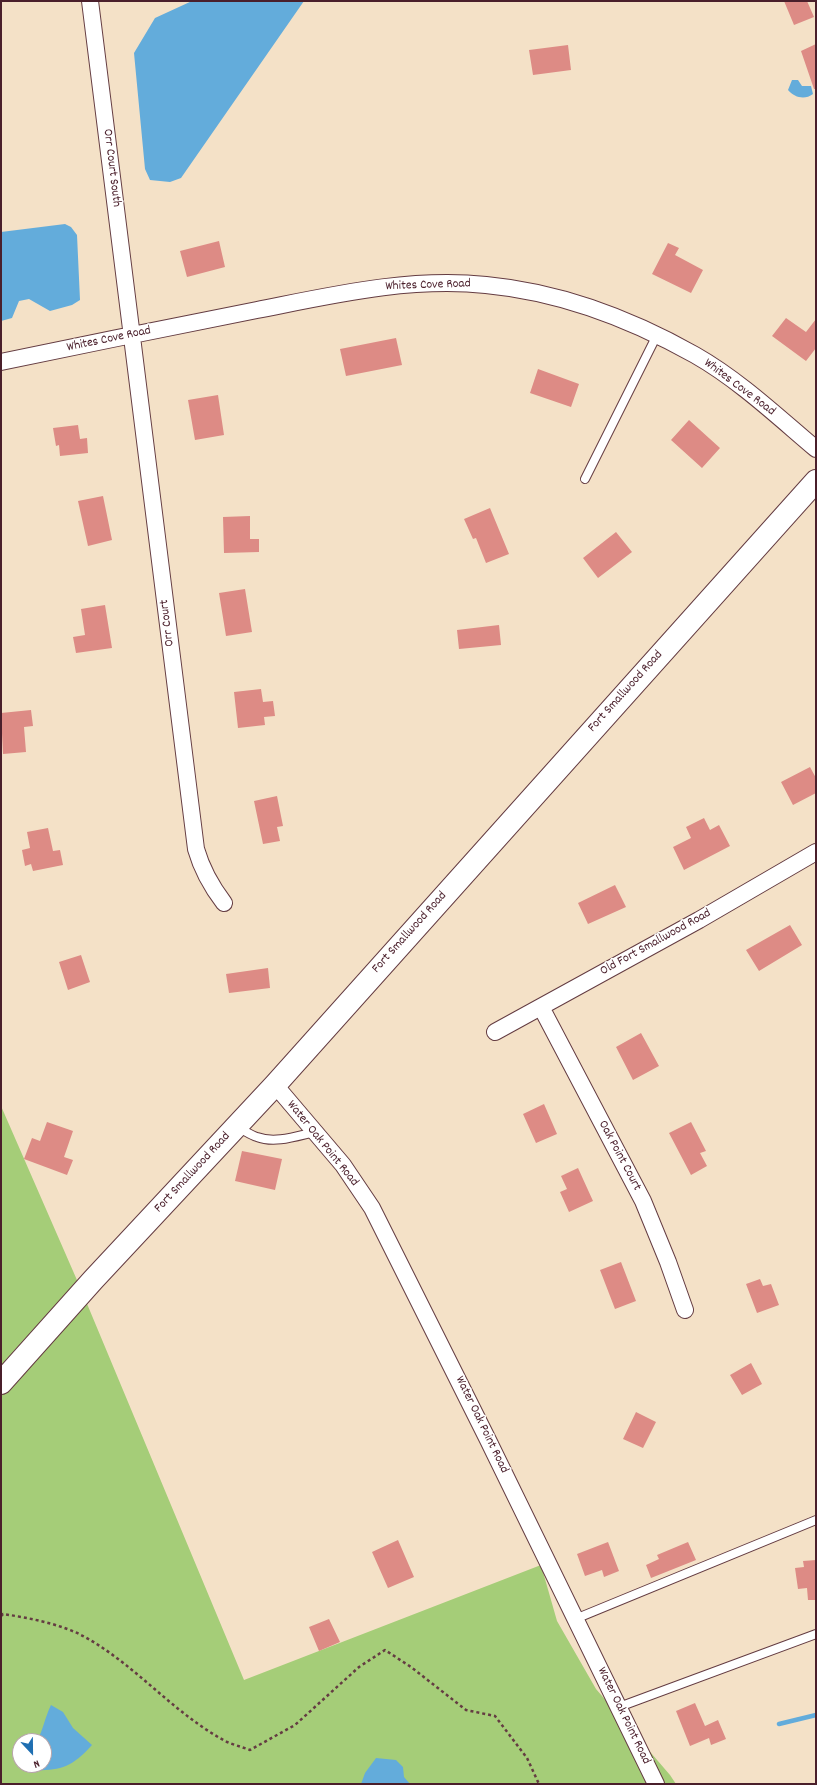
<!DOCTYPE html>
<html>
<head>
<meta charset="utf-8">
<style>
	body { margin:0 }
	#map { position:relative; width:817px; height:1785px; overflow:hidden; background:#f4e1c7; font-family:Dekko,sans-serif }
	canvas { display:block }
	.frame { position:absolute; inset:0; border:2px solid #4a1f2b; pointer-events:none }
	.north { position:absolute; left:12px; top:1733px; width:40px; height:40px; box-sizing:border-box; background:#fff; border:1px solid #b7a5aa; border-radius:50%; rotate:158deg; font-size:11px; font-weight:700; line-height:16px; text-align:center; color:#4a1f2b }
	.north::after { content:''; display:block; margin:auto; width:14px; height:18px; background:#1f6fb2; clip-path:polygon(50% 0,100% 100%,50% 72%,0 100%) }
</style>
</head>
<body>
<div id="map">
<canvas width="817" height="1785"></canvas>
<div class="frame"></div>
<div class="north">N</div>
</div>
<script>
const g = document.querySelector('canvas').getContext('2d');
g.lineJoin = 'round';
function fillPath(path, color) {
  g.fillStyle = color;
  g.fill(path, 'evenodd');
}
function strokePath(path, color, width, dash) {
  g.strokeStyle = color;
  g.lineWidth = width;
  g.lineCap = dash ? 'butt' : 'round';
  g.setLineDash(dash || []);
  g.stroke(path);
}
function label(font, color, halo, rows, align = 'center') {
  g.font = font + ' Dekko,sans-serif';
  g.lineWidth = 3;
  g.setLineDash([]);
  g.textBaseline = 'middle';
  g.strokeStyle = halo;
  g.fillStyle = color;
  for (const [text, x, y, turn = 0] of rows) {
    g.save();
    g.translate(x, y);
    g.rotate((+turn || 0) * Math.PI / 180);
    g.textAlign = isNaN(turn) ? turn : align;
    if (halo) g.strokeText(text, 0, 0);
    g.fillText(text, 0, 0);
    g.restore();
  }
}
const green = new Path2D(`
	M1 1106 80 1287 244 1680 541 1565 557 1621 596 1689 670 1775 676 1784H1ZM20 1741H44V1765H20Z`);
const water = new Path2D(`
	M192 1H304L181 178 170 182 150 180 145 169 134 53 155 18Z
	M792 80H798L802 86H811L813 94C805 100 795 98 788 90Z
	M65 224 71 227 77 235 80 300 72 305 50 311 29 299 19 301 12 318 1 321V232Z
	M51 1705 63 1712 73 1728 92 1745C70 1770 57 1771 25 1770L22 1765H44V1741H37C43 1730 45 1717 51 1705Z
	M376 1758 396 1760 403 1767 404 1777 410 1784H361L365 1773Z`);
const stream = new Path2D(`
	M779 1724 816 1715`);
const building = new Path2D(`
	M784 1H807L814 17 794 25Z
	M816 44V89H814L801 51Z
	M568 45 571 70 533 75 529 50Z
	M219 241 225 267 187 277 180 251Z
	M668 243 679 248 675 255 703 270 691 293 652 274Z
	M786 318 806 332 816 319V348L806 361 772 336Z
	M396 338 402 365 346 376 340 349Z
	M538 369 579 384 571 407 530 393Z
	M218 395 224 435 195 440 188 400Z
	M689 420 720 448 702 468 671 440Z
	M78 425 80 439 87 438 88 453 60 456 59 445 56 446 53 428Z
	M103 496 112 540 88 546 78 501Z
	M490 508 509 554 486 563 476 538 473 539 464 519Z
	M250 516V539H259V552L224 553 223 517Z
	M616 532 632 552 598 578 583 558Z
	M245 589 252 632 226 636 219 593Z
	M105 605 112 648 76 653 73 637 85 635 81 609Z
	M499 625 501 645 459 649 457 630Z
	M261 689 263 702 273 701 275 716 264 717 265 725 238 728 234 692Z
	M31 710 33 726 24 727 26 752 3 754 1 713Z
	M810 767 816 778V793L793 805 781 782Z
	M277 796 283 826 277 827 280 841 263 844 254 801Z
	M704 818 710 830 719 825 730 846 684 870 673 847 691 838 686 827Z
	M48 828 53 851 60 850 63 865 33 871 31 864 25 866 22 850 30 848 27 832Z
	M615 885 626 907 588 924 578 903Z
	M790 925 802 945 759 971 746 950Z
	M81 955 90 982 68 990 59 962Z
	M268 968 270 988 229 993 226 974Z
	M641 1033 659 1066 633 1080 616 1047Z
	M544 1104 557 1134 536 1143 523 1114Z
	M47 1122 73 1131 64 1157 73 1160 67 1175 24 1159 32 1138 40 1141Z
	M691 1122 706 1151 700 1153 707 1166 691 1175 669 1133Z
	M242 1151 282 1159 275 1190 235 1181Z
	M578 1168 593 1201 569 1212 560 1192 567 1189 561 1176Z
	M621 1262 636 1301 615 1309 600 1270Z
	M760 1279 763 1286 771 1284 779 1305 757 1313 746 1284Z
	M751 1363 762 1384 742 1395 730 1375Z
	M636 1412 656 1422 643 1448 623 1439Z
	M398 1540 414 1577 388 1588 372 1552Z
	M608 1542 619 1571 604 1577 602 1570 585 1576 577 1554Z
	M688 1542 696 1560 651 1578 646 1565 659 1559 657 1555Z
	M816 1560V1600H808L807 1588 798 1589 795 1568 804 1567 803 1561Z
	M329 1619 340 1642 319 1651 309 1627Z
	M695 1703 705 1726 718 1720 726 1739 711 1745 709 1738 690 1746 676 1711Z`);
const path = new Path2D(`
	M1 1616 3 1614C30 1618 61 1624 85 1637 137 1666 174 1714 227 1742 234 1745 242 1747 250 1750L295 1725 359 1667 385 1650 411 1667 466 1710 495 1716 527 1758 539 1784`);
const service = new Path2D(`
	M585 479 657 335
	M237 1127C244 1130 250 1135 257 1137 275 1144 297 1136 315 1132
	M575 1619 816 1520
	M619 1707 816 1634`);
const minor = new Path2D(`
	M90 1 196 849C202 870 211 886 224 903
	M1 362C86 344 172 327 257 310 333 295 409 277 486 285 560 292 631 319 695 355 739 380 778 417 816 449
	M541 1007 643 1201 668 1262 685 1310
	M495 1032 699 920 816 852
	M275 1085 343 1165 372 1208 488 1440 656 1784`);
const secondary = new Path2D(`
	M1 1383 93 1280 275 1085 816 481`);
const streetNames = [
	["Orr Court South",111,168,83],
	["Whites Cove Road",428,286,-2],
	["Whites Cove Road",109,340,-12],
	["Whites Cove Road",739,388,37],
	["Orr Court",168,623,-97],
	["Fort Smallwood Road",626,692,-48],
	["Fort Smallwood Road",410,933,-48],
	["Old Fort Smallwood Road",656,943,-29],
	["Water Oak Point Road",322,1144,51],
	["Oak Point Court",619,1156,62],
	["Fort Smallwood Road",193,1173,-47],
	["Water Oak Point Road",481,1425,64],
	["Water Oak Point Road",623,1716,64]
];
fillPath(green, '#a5cd78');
fillPath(water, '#63acdb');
strokePath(stream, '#63acdb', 4.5);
fillPath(building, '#dd8b85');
strokePath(service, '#643c42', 10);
strokePath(minor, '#643c42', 18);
strokePath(secondary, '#643c42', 24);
strokePath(path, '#643c42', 2.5, [3, 3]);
strokePath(service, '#fff', 8);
strokePath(minor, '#fff', 16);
strokePath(secondary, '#fff', 22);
label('13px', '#4a1f2b', '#fff', streetNames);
</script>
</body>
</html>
